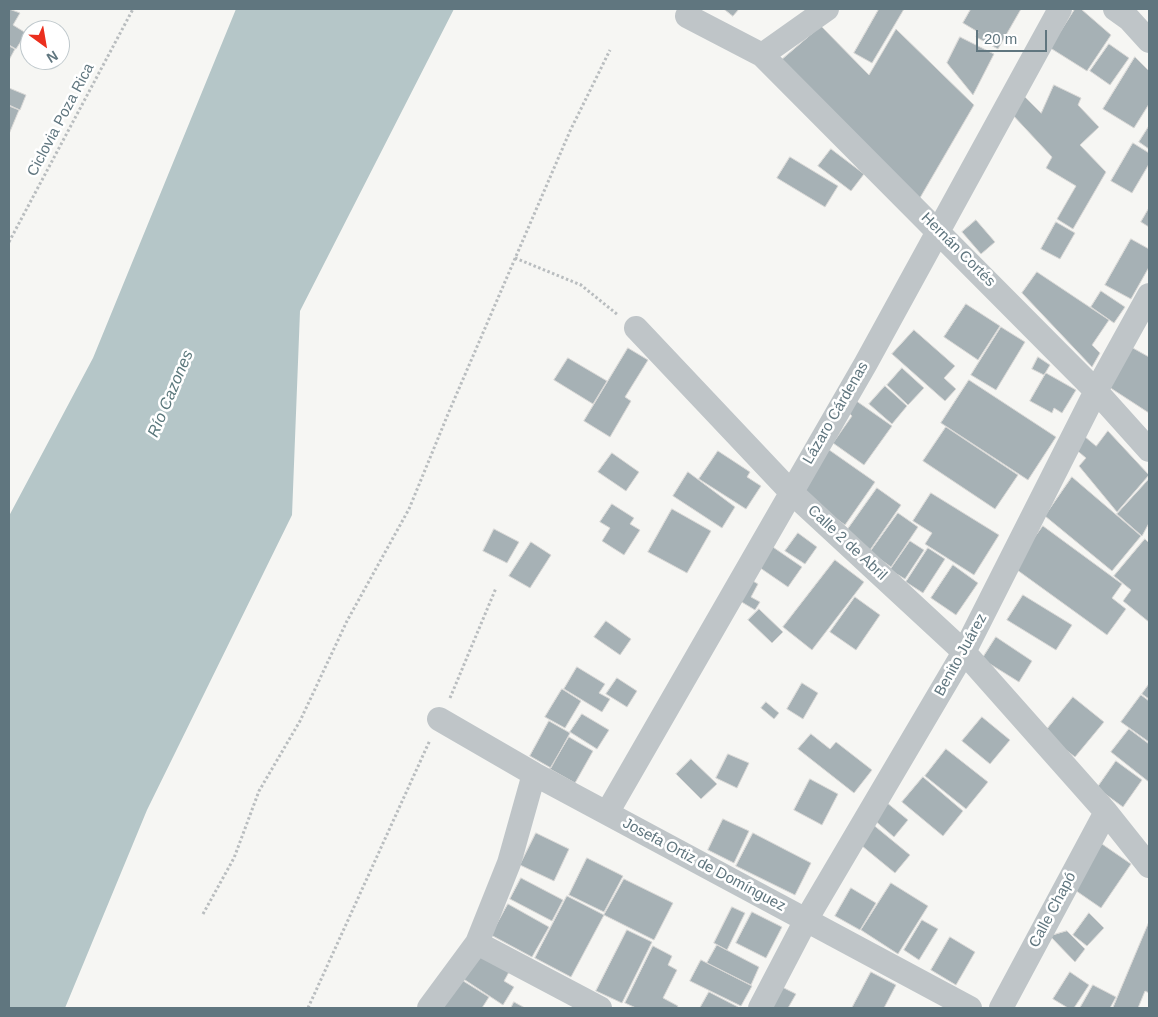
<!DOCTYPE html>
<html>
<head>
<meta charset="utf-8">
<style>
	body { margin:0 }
	#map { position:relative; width:1158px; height:1017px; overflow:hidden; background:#f6f6f3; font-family:Arial,sans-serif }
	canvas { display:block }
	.frame { position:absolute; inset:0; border:10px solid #60767f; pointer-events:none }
	.north { position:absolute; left:20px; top:20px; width:50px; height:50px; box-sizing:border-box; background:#fff; border:1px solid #bfc8cc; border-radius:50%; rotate:148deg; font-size:14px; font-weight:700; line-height:20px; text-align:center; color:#60767f }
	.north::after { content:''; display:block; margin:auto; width:18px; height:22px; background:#eb2f1e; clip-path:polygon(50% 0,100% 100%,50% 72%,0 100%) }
	.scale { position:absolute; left:976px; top:30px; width:71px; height:22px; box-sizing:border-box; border:2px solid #60767f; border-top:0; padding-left:6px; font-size:15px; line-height:18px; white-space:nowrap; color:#60767f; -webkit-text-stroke:4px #fff; paint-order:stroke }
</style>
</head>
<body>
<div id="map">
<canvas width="1158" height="1017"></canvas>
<div class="frame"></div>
<div class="north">N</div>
<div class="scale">20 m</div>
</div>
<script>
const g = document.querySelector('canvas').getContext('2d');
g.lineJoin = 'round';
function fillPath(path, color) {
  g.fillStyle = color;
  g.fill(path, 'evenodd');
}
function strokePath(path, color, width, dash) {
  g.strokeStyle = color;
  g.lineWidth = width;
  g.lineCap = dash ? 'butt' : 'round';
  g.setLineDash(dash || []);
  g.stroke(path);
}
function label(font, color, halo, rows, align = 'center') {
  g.font = font + ' Arial,sans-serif';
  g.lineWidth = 5;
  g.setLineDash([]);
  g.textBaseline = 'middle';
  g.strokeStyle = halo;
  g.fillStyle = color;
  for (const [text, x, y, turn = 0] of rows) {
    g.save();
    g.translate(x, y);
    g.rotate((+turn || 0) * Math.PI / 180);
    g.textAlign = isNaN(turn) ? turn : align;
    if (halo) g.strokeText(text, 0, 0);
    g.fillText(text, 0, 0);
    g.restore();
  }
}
const water = new Path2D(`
	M236 9H454L300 311 292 515 147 810 65 1008H9V516L93 358Z`);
const building = new Path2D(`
	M9 9 20 13 13 25 26 33 16 49 9 45Z
	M724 9H739L733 16Z
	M879 9H904L872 63 854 53Z
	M971 9H1021L998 49 976 37 978 32 963 23Z
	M1075 9H1081L1111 35 1087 71 1044 44 1060 32Z
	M821 26 869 75 896 29 974 105 917 203 778 63Z
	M960 37 994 54 973 95 947 63Z
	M1109 44 1129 58 1110 85 1090 71Z
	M9 46 15 49 9 60Z
	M1135 57 1149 71V104L1134 128 1103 109Z
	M1054 85 1081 98 1078 105 1099 127 1080 145 1106 172 1073 229 1057 219 1076 186 1046 168 1052 157 1010 112 1025 97 1041 113Z
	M9 88 26 95 20 110 9 105Z
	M9 106 19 110 9 134Z
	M1149 126V149L1139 142Z
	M1133 143 1149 153V164L1132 193 1111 181Z
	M831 149 864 174 851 191 818 166Z
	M790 157 838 186 825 207 777 178Z
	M1149 208V227L1141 222Z
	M976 220 995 242 981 254 962 232Z
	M1056 222 1075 233 1060 259 1041 249Z
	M1131 239 1149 249V267L1131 299 1105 285Z
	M1037 272 1109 320 1092 345 1100 353 1092 367 1022 293Z
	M1101 291 1125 307 1114 323 1091 307Z
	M966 304 1000 326 978 360 944 337Z
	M1001 327 1025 342 996 390 971 375Z
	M914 330 955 366 944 378 956 389 945 401 892 354Z
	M1131 347 1149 357V413L1106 385Z
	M628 348 648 360 625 397 631 401 610 437 584 421Z
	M1038 357 1050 365 1044 375 1032 369Z
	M568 358 607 381 593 404 554 380Z
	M902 368 924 388 908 405 887 385Z
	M1046 373 1076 390 1062 413 1054 408 1052 413 1030 401Z
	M969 380 1056 437 1028 480 941 423Z
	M885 386 907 406 892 424 869 404Z
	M855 400 892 426 864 465 833 443 852 416 847 411Z
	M946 427 1018 475 995 509 923 461Z
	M1108 431 1149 475 1117 512 1079 466 1086 458 1074 448 1084 436 1096 446Z
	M825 447 875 482 845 525 795 489Z
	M718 451 750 472 747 477 761 486 746 509 699 479Z
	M612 453 639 472 626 491 598 472Z
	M688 472 735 507 722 528 673 496Z
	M1072 477 1141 536 1112 571 1045 516Z
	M1149 479V523L1142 536 1117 514Z
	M877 488 901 505 870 550 845 533Z
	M931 493 999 535 974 575 925 544 932 533 913 521Z
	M612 504 634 518 630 524 640 530 624 555 602 541 610 528 600 522Z
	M672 509 711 531 687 573 648 552Z
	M898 513 918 527 891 567 870 552Z
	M1043 526 1122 584 1112 598 1126 609 1107 635 1013 567Z
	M494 529 519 542 507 563 483 551Z
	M798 533 817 547 805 564 785 551Z
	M1145 539 1149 543V622L1123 601 1131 590 1114 576Z
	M910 541 924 550 905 579 890 570Z
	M531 542 551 555 530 588 509 576Z
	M767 543 802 567 788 587 753 563Z
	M928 548 945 559 923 593 906 582Z
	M835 560 864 582 812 650 783 627Z
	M953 565 978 583 956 615 931 598Z
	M746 577 758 584 751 597 760 602 755 610 735 598Z
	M1023 595 1072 625 1056 650 1007 620Z
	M855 597 880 615 856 650 830 632Z
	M759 609 783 632 772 643 748 620Z
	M606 621 631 639 620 655 594 637Z
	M996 637 1032 661 1019 682 982 659Z
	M577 667 605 684 599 693 610 699 602 712 564 689Z
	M617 678 637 691 627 707 606 694Z
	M802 683 818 693 803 719 787 709Z
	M1149 684V699L1142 694Z
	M562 689 581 701 565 728 545 717Z
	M1141 695 1149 701V742L1121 722Z
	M1073 697 1104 722 1075 757 1044 733Z
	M766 702 779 713 774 719 761 708Z
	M582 714 609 730 597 749 570 732Z
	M982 717 1010 740 990 764 962 741Z
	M549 721 570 733 551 768 530 756Z
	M1129 729 1149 744V782L1111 752Z
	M811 734 830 749 836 742 872 770 854 793 798 749Z
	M569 737 593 751 575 783 550 769Z
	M946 749 988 782 966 809 925 776Z
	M728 754 749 763 737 788 716 778Z
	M691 759 717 784 701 799 676 774Z
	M1116 761 1142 780 1123 807 1097 788Z
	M923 777 963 811 943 836 902 802Z
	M810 779 838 794 822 825 794 810Z
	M886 802 908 820 894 837 873 819Z
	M723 819 749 831 734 863 708 850Z
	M871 823 910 855 895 873 856 841Z
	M536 833 569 849 554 881 520 865Z
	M753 833 811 863 795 895 736 866Z
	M1102 844 1131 864 1101 908 1072 888Z
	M587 858 623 876 604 912 569 895Z
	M521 878 563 900 552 921 510 899Z
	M624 879 673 903 654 940 604 915Z
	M891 883 928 906 898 954 861 930Z
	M851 888 876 903 860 930 835 916Z
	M567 896 604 915 571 977 535 958Z
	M508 904 549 927 532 957 491 935Z
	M732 907 745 913 727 950 714 943Z
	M752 912 782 927 766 958 736 943Z
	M1089 913 1104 928 1087 946 1073 935Z
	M922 920 938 929 919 960 904 950Z
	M1149 922V993L1145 991 1138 1008H1113Z
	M627 930 652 942 622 1003 596 991Z
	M1067 931 1085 949 1075 962 1050 936Z
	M950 937 975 952 956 985 931 970Z
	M717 945 759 967 751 985 707 963Z
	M653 946 672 956 668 965 677 970 663 998 678 1006 677 1008H636L625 1003Z
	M475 951 509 972 504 981 514 987 503 1005 459 976Z
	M701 960 752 986 741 1006 690 981Z
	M871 972 896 985 884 1008H852Z
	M1070 972 1089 985 1074 1008H1068L1053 999Z
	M460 979 489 997 482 1008H442Z
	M1093 985 1116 997 1110 1008H1080Z
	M780 986 796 994 788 1008H768Z
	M709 992 738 1007V1008H700Z
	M514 1002 525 1008H511Z`);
const path = new Path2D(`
	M9 242 133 9
	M515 258 581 285 618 315
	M450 698 496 588
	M203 914 234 858 259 791 300 721 347 621 409 509 448 414 570 131 610 50
	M308 1008 430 740`);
const minor = new Path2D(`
	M1115 9 1129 19 1149 41
	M687 16 762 55 827 9
	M762 55 1096 391 1149 450
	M636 328 790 491 964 652 1106 812 1149 866
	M439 719 534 774 970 1008
	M607 813 866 363 1060 9
	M477 943 600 1008
	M429 1008 477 943 509 863 534 774
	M760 1008 806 920 964 652 1096 391 1149 295
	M1001 1008 1106 812`);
const streetNames = [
	["Ciclovia Poza Rica",61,120,-62],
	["Hernán Cortés",958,250,45],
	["Lázaro Cárdenas",836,413,-60],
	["Calle 2 de Abril",847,543,43],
	["Benito Juárez",961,655,-61],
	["Josefa Ortiz de Domínguez",704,865,28],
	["Calle Chapó",1053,910,-62]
];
const waterNames = [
	["Río Cazones",171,394,-67]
];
fillPath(water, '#b5c6c8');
fillPath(building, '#a6b1b5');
strokePath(building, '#d8d7d5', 1);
strokePath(path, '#b9bdbf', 3, [2.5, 2.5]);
strokePath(minor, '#bfc5c8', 24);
label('15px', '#60767f', '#fff', streetNames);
label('italic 16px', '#5a777b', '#fff', waterNames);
</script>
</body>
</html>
